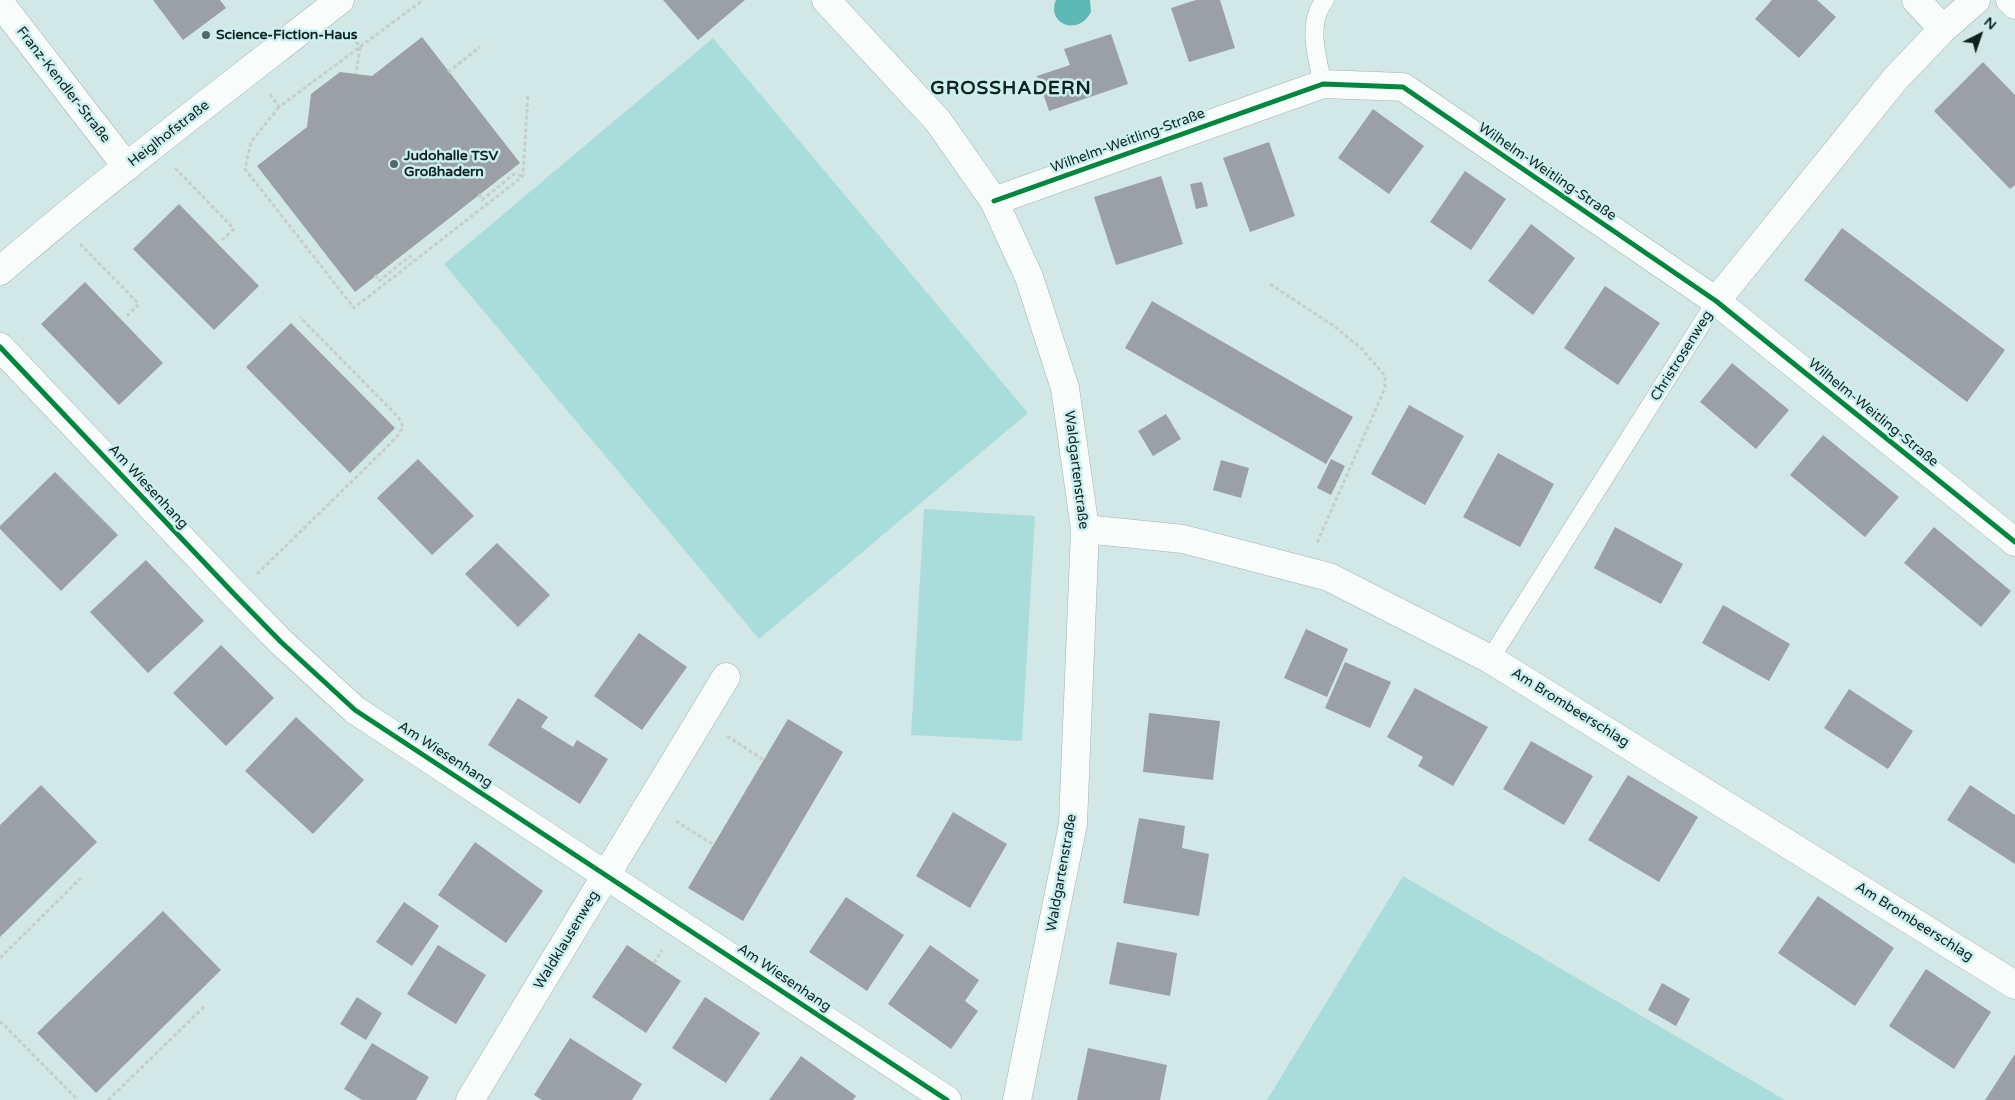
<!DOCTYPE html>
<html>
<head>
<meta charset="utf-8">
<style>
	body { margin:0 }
	#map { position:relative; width:2015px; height:1100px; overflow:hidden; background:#d2e8e7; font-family:"Varela Round",sans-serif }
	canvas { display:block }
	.north { position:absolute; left:1955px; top:10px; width:50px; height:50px; -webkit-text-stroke:4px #caf0ef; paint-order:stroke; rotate:41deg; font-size:14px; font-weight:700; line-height:20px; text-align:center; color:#122120 }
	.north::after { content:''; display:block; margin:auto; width:18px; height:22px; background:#122120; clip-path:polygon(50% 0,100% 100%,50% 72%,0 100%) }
</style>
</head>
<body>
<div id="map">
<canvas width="2015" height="1100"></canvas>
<div class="north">N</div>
</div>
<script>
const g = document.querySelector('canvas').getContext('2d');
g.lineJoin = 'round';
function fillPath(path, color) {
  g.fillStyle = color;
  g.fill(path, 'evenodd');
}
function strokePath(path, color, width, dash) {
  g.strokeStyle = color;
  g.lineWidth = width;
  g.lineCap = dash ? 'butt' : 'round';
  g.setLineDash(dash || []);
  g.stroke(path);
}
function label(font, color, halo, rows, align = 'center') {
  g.font = font + ' "Varela Round",sans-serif';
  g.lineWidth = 5;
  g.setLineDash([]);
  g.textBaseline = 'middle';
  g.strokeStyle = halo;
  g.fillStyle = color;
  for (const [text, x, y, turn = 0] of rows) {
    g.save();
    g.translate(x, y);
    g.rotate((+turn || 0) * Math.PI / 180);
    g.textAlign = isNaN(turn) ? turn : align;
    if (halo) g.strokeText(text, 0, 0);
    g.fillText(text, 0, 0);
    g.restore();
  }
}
const green = new Path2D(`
	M713 38 1028 413 759 639 444 264Z
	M924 509 1035 516 1022 741 911 735Z
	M1403 876 1785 1100H1267Z`);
const water = new Path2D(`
	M1056 0H1090L1091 12C1078 37 1046 24 1056 0Z`);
const building = new Path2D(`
	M153 0H220L226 8 183 40Z
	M663 0H745L698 40Z
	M1196 0H1220L1235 48 1189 62 1171 8Z
	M1772 0H1817L1836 17 1799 58 1755 19Z
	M1111 34 1128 84 1049 111 1037 76 1070 65 1064 49Z
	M422 37 520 163 355 292 257 166 307 127 311 94 340 72 372 76Z
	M1983 62 2015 95V185L2010 189 1934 111Z
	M1373 109 1424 146 1389 194 1338 158Z
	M1269 142 1295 216 1250 232 1223 158Z
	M1465 171 1506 199 1471 250 1430 222Z
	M1161 176 1183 244 1116 265 1094 197Z
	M1202 182 1208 206 1196 209 1190 184Z
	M179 204 259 286 214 330 133 249Z
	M1531 224 1575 258 1533 315 1488 281Z
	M1842 228 2005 350 1967 402 1804 280Z
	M85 282 163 363 119 405 41 324Z
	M1605 286 1660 323 1618 385 1564 348Z
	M1152 301 1353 417 1326 464 1125 348Z
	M291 323 395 428 350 473 246 367Z
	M1732 363 1789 410 1756 449 1700 402Z
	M1409 405 1464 436 1425 505 1371 474Z
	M1166 414 1181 439 1153 456 1138 431Z
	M1823 435 1899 497 1865 537 1790 475Z
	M1498 453 1554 484 1520 547 1463 517Z
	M418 459 474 516 432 555 377 498Z
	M1331 459 1345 466 1331 495 1317 488Z
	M1221 460 1249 468 1241 498 1213 490Z
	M55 472 118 535 61 591 0 529V526Z
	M1615 527 1683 564 1661 604 1594 568Z
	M1934 527 2011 591 1981 627 1904 563Z
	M497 543 550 595 518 627 465 574Z
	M146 560 204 621 148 673 90 612Z
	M1723 605 1790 644 1769 681 1702 643Z
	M1306 629 1348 649 1327 697 1284 678Z
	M639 633 687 667 642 730 594 696Z
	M221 645 274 698 226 746 173 693Z
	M1345 662 1391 682 1370 728 1325 708Z
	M1415 688 1488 727 1453 786 1418 766 1423 757 1387 737Z
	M1849 689 1913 731 1888 769 1824 728Z
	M518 698 548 717 541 727 573 747 577 740 608 759 580 804 488 745Z
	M1149 713 1220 721 1213 780 1143 772Z
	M296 717 364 780 313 834 245 771Z
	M788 719 843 752 743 921 688 888Z
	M1531 741 1593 776 1564 825 1503 789Z
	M1628 775 1698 817 1659 882 1588 840Z
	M41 785 97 842 0 937V825Z
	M1970 785 2015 815V864L1947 820Z
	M953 812 1007 844 970 908 916 876Z
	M1139 818 1185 826 1182 848 1209 854 1199 916 1123 903Z
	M475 842 543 891 506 943 438 895Z
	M1818 896 1894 948 1855 1006 1778 953Z
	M846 897 904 935 867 991 809 952Z
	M404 902 439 926 412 966 376 942Z
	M163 911 221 970 96 1093 37 1033Z
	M1117 942 1177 953 1170 996 1109 984Z
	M438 945 486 975 456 1024 407 994Z
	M627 945 681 981 646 1033 592 997Z
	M930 945 979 980 965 1001 978 1011 951 1049 888 1004Z
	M1926 969 1991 1012 1954 1069 1889 1026Z
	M1662 983 1690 999 1676 1026 1648 1010Z
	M357 997 382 1013 366 1040 340 1024Z
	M705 997 760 1033 726 1083 672 1048Z
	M570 1038 642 1084 632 1100H542L534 1095Z
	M372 1043 429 1077 416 1100H362L344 1089Z
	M1088 1048 1167 1065 1160 1100H1077Z
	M2015 1054V1100H1985Z
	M801 1056 856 1096 853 1100H769Z`);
const path = new Path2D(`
	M349 31 360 47 356 74
	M448 72 480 47
	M270 94 279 107 423 0
	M279 107 251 142 245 169 354 308 523 176 528 94
	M175 168 234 229 222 240
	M479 194 482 200 514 174 523 176
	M80 244 139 304 127 316
	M375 275 379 281 410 256 414 261
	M1270 284 1334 326 1362 349 1385 376V388L1317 543
	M257 574 388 446 399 434 403 427 399 418 300 317
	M727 736 764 760
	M676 821 714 845
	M0 958 81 878
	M654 963 662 950
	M0 1021 78 1100
	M108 1100 205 1006`);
const lane = new Path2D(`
	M1323 84C1317 58 1306 22 1325 0
	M1490 659 1716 301`);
const street = new Path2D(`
	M826 0 938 121 994 201 1029 277 1065 388 1085 529 1073 824 1017 1100
	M1916 0 1943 29
	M2010 0 2015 5
	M0 3 127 167
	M994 201 1323 84 1403 87 1716 301 2015 542
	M0 271C109 177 226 89 340 0
	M1716 301 1896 78 1943 29 1976 0
	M0 347 235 595 281 642 355 710 947 1100
	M1085 529 1183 539 1329 577 1490 659 2015 985
	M470 1100 726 677`);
const cycleway = new Path2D(`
	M994 201 1323 84 1403 87 1716 301 2015 542
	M0 347 235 595 281 642 355 710 947 1100`);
const markers = [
	[206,35,5,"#556766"],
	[394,164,5,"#556766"]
];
const poiNames = [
	["Science-Fiction-Haus",216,35],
	["Judohalle TSV",404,156],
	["Großhadern",404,172]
];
const streetNames = [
	["Franz-Kendler-Straße",63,85,52],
	["Heiglhofstraße",169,134,-38],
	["Wilhelm-Weitling-Straße",1128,141,-20],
	["Wilhelm-Weitling-Straße",1547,172,34],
	["Christrosenweg",1682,356,-58],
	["Wilhelm-Weitling-Straße",1873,413,39],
	["Waldgartenstraße",1076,470,83],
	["Am Wiesenhang",148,487,47],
	["Am Brombeerschlag",1570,708,32],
	["Am Wiesenhang",445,755,33],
	["Waldgartenstraße",1062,873,-80],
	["Am Brombeerschlag",1914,922,32],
	["Waldklausenweg",567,940,-59],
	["Am Wiesenhang",784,978,34]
];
const districtNames = [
	["GROSSHADERN",1011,89]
];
fillPath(green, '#a9dddb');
fillPath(water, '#5eb8b6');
fillPath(building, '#9aa0a4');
strokePath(lane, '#a1b2b1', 19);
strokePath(street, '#a1b2b1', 29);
strokePath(path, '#c8cece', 3, [4, 2.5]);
strokePath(lane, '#f8fcfb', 18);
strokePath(street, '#f8fcfb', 28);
strokePath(cycleway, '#00873e', 5);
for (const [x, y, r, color] of markers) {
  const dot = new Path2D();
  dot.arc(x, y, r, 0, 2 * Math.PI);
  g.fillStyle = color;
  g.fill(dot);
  strokePath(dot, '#caf0ef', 2);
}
label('bold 14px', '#122120', '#caf0ef', poiNames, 'left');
label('14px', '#122120', '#caf0ef', streetNames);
g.letterSpacing = '1px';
label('bold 19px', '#122120', '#caf0ef', districtNames);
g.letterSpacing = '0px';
</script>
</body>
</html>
